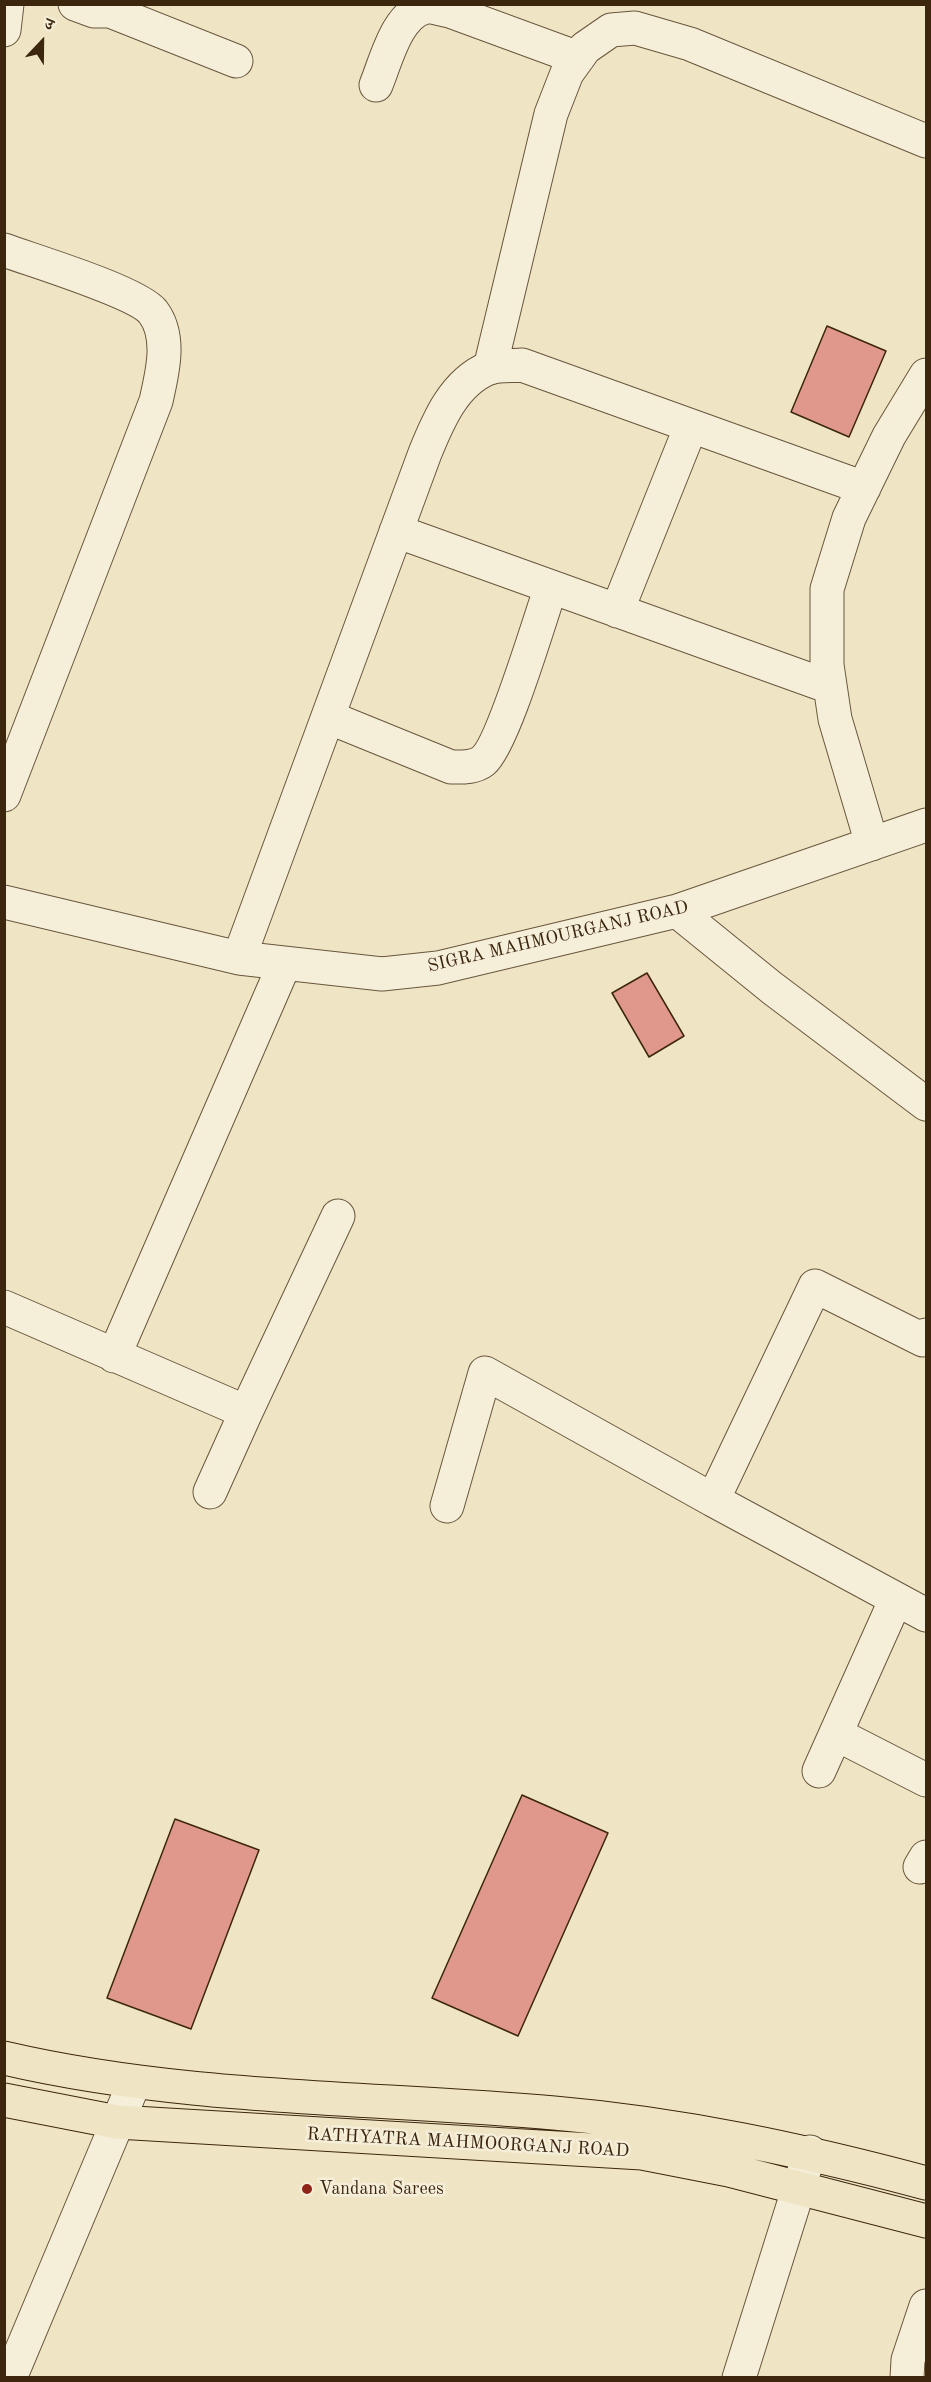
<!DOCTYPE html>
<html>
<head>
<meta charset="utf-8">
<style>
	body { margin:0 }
	#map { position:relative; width:931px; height:2382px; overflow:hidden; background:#efe5c5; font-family:"Old Standard TT","Noto Serif Devanagari",serif }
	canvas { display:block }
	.frame { position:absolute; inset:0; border:6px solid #3c260e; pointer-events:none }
	.north { position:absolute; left:12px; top:12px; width:60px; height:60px; -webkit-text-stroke:4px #f5eed9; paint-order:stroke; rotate:22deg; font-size:16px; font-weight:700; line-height:24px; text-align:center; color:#3c260e }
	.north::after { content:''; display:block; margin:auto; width:21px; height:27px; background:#3c260e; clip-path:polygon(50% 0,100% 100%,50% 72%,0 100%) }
</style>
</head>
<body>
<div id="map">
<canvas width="931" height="2382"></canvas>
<div class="frame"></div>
<div class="north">उ</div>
</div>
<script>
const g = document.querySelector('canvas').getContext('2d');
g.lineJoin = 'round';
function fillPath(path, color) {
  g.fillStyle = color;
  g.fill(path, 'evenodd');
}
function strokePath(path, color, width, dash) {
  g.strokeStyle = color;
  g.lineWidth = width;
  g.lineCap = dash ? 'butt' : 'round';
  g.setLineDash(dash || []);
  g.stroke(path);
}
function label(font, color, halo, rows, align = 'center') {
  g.font = font + ' "Old Standard TT",serif';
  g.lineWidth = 5;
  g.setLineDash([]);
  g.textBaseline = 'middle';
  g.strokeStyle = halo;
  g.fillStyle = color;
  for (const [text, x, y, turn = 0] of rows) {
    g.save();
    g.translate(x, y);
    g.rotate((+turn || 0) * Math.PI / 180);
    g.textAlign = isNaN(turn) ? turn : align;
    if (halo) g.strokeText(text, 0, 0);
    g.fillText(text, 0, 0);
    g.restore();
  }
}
const building = new Path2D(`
	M827 326 886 351 849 437 791 412Z
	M647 973 684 1036 649 1057 612 993Z
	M522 1795 608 1833 518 2036 432 1998Z
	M175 1819 259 1850 191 2029 107 1998Z`);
const minor = new Path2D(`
	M75 4 94 11H110L114 4
	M110 11 236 61
	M4 30 7 4
	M376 85C386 61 397 13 426 7 433 6 442 10 450 11L578 58
	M4 250C34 261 137 292 153 312 172 337 162 374 156 401L4 795
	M490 368 551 114 567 73 585 48 611 30 635 28 690 44 926 141
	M396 531 830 687
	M617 611 691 426
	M328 717 451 767C462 767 474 768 483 761 503 745 540 618 551 587
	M872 844 835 719 827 665V589L849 518 889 436 926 375
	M4 902 239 958 382 974 438 968 677 911 926 825
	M677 911 772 988 926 1104
	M239 958 425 453C438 421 454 382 489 368 498 365 512 366 522 365L864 488
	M4 1307 246 1412 338 1216
	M114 1356 284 965
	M210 1492 246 1412
	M713 1500 926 1615
	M447 1506 485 1373 713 1500 815 1286 923 1340 926 1335
	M836 1734 926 1780
	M819 1771 896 1599
	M920 1867 926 1857
	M10 2378 134 2083
	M739 2378 810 2152
	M907 2378 908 2360 926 2306`);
const major = new Path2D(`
	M4 2058C184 2100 371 2097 554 2113 681 2124 803 2150 926 2183
	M4 2100 117 2122 642 2153 729 2170 926 2221`);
const markers = [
	[307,2189,6,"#8f2418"]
];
const streetNames = [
	["SIGRA MAHMOURGANJ ROAD",558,937,-13],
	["RATHYATRA MAHMOORGANJ ROAD",468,2143,3]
];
const poiNames = [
	["Vandana Sarees",319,2189]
];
fillPath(building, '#e0988c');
strokePath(building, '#3c260e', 1.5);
strokePath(minor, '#69563c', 35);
strokePath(major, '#3c260e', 35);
strokePath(minor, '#f5eed9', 33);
strokePath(major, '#efe5c5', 33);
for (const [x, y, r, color] of markers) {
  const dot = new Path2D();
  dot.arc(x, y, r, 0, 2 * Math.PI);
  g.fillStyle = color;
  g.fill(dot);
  strokePath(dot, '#f5eed9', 2);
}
label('18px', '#3c260e', '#f5eed9', streetNames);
label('18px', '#3c260e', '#f5eed9', poiNames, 'left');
</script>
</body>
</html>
